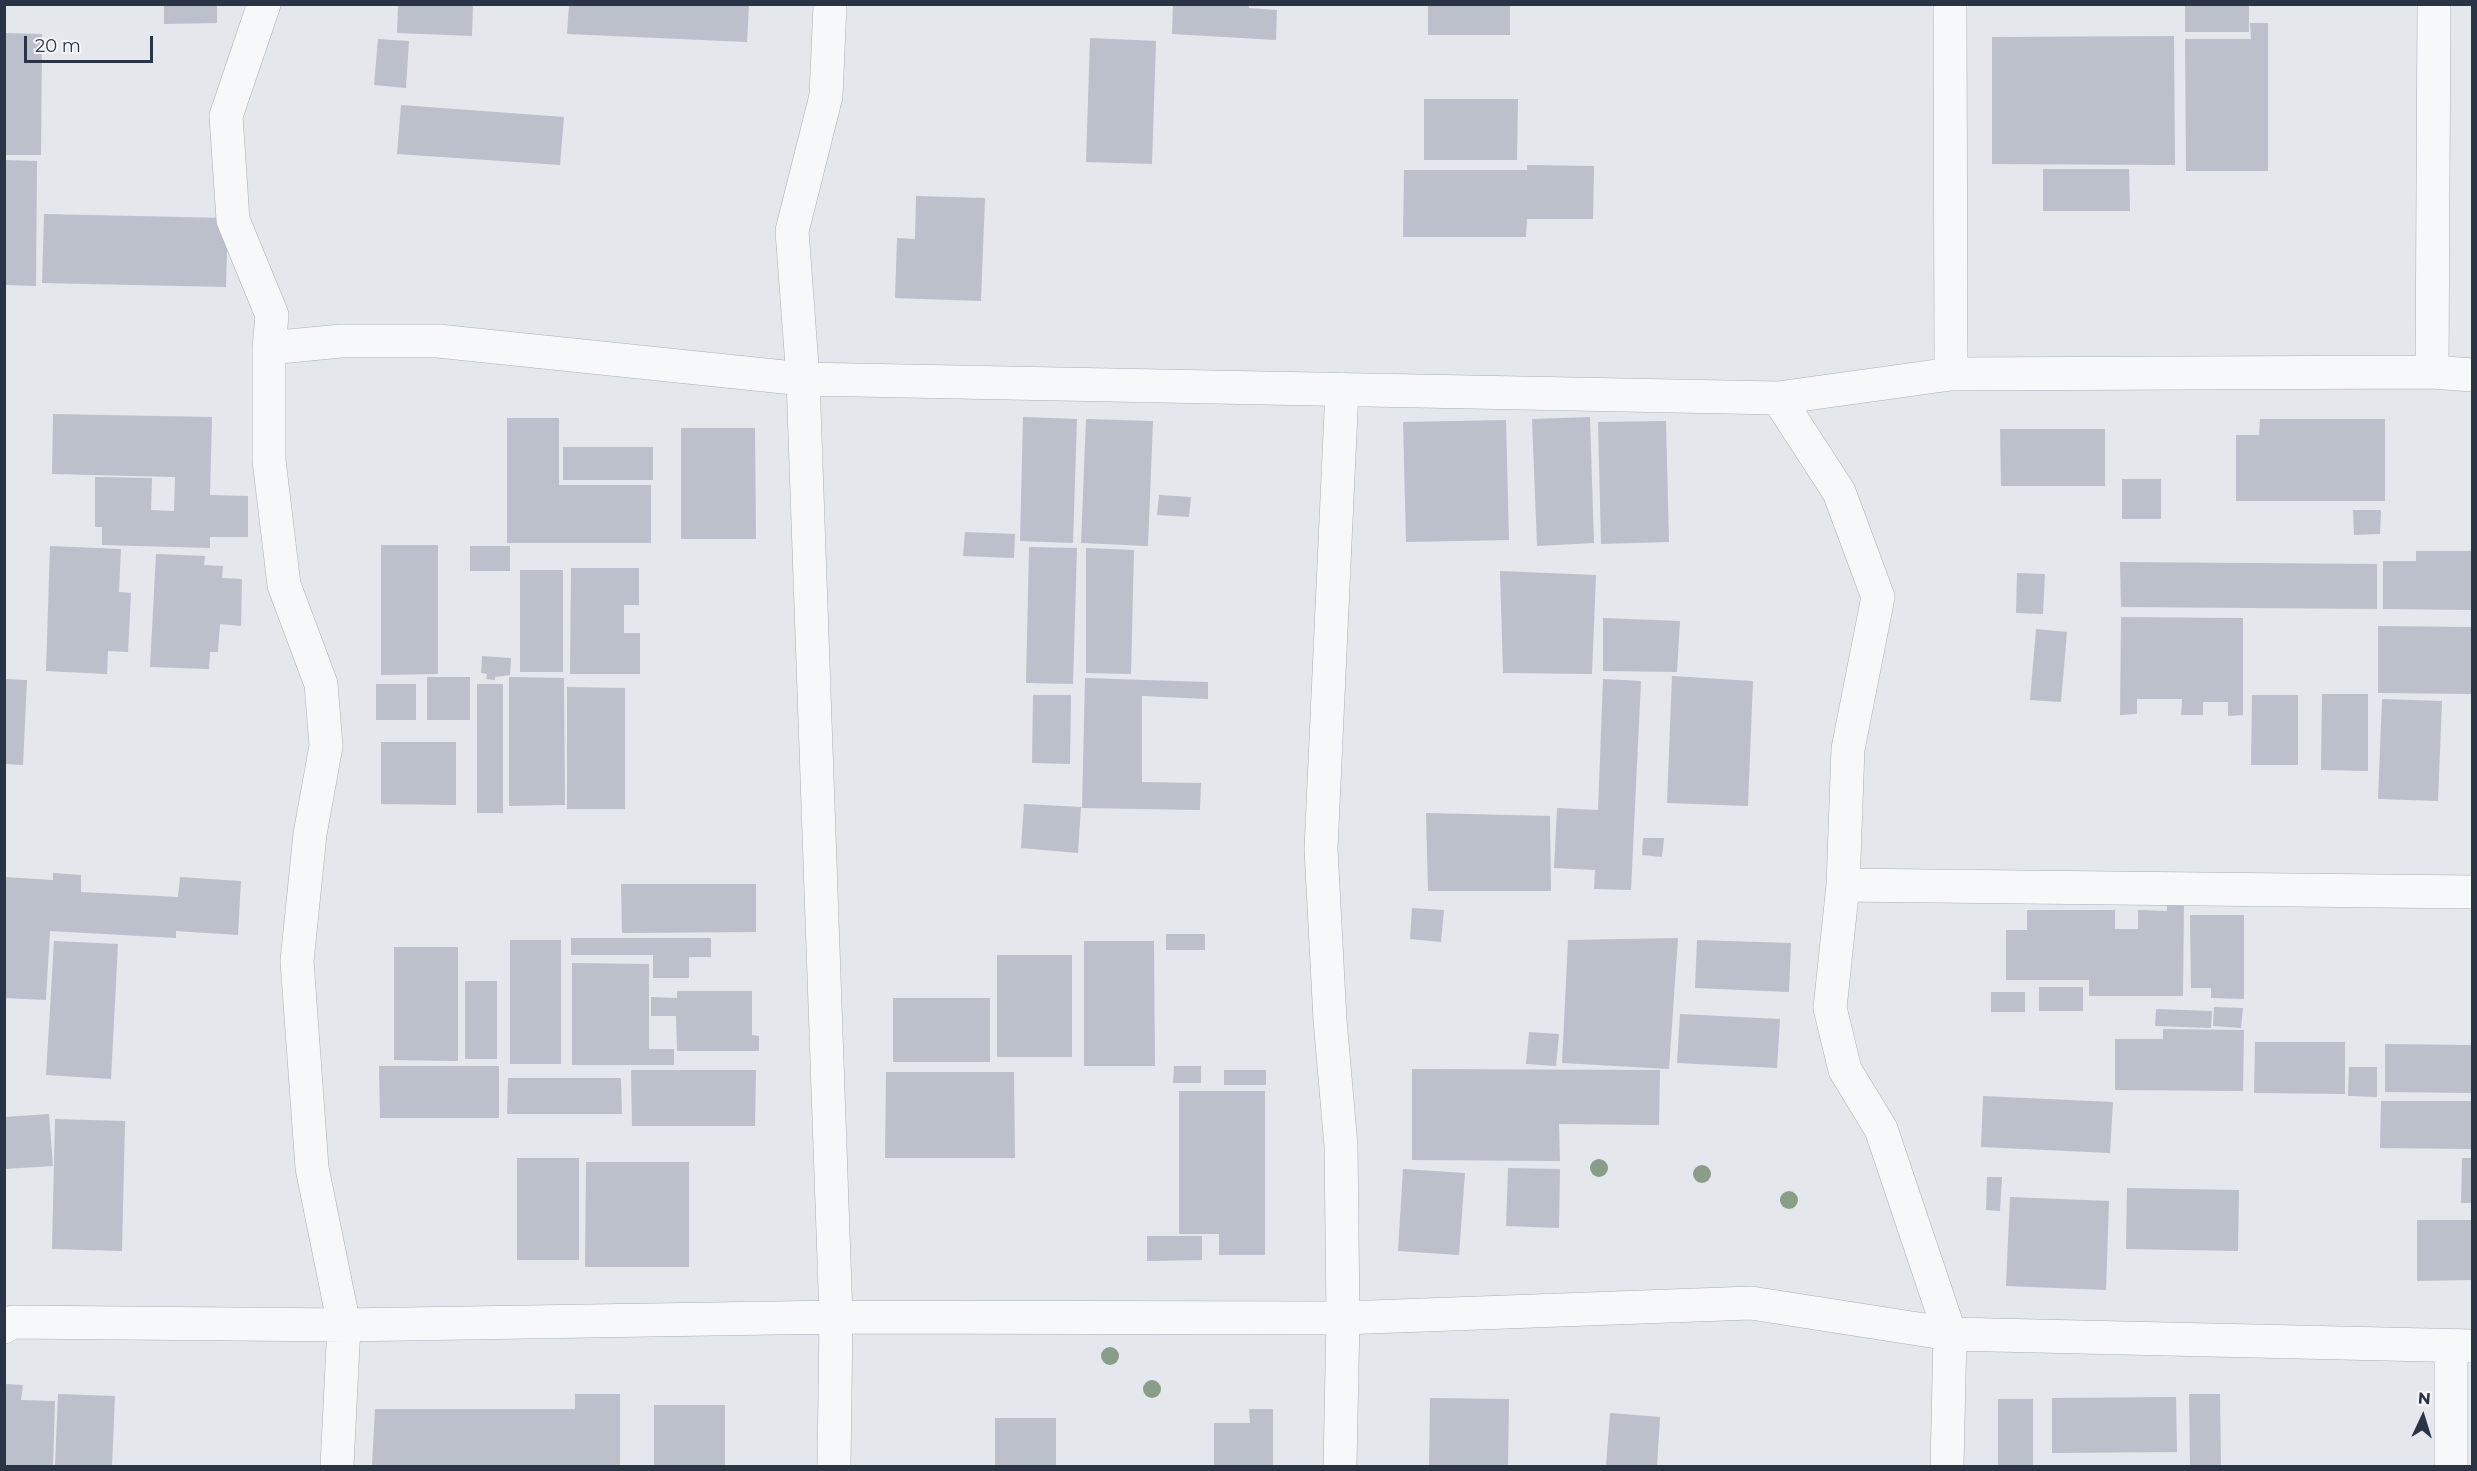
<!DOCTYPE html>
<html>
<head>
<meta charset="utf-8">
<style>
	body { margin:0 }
	#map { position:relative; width:2477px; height:1471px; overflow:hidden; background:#e4e7ec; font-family:Montserrat,sans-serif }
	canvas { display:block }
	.frame { position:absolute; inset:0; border:6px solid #2b3445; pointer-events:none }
	.north { position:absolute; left:2393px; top:1387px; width:60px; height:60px; -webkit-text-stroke:4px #f4f6f9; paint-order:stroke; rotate:4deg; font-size:16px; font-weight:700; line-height:24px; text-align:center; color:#2b3445 }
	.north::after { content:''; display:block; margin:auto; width:21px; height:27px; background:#2b3445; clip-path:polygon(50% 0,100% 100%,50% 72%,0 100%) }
	.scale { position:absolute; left:24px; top:36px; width:129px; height:27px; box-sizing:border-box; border:3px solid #2b3445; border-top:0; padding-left:8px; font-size:18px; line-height:21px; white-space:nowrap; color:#2b3445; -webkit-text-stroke:4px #f4f6f9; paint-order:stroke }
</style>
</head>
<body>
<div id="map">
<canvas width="2477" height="1471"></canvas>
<div class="frame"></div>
<div class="north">N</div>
<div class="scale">20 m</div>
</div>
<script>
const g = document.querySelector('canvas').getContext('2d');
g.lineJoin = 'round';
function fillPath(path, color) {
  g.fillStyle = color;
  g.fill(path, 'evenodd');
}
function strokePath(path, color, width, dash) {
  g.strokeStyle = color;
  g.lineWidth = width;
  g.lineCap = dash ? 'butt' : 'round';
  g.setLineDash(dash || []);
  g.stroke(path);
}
const building = new Path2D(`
	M164 4H217V23L164 24Z
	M398 4H473L472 36 397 33Z
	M569 4H749L747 42 567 34Z
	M1173 4H1249V8L1277 10 1276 40 1172 34Z
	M1428 4H1510V35H1428Z
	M2185 4H2249V32H2185Z
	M2250 23H2268V171H2186L2185 39H2251Z
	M4 33 42 34 41 155H4Z
	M2174 36 2175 165 1992 164V37Z
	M1090 38 1156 41 1152 164 1086 162Z
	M378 39 409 41 406 88 374 85Z
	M1424 99H1518L1517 160H1424Z
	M401 105 564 117 560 165 397 154Z
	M4 160 37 161 36 286 4 285Z
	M1527 165 1594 166 1593 219H1527L1526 237H1403L1404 170H1527Z
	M2043 169H2129L2130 211H2043Z
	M916 196 985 198 981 301 895 298 897 238 915 239Z
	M44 214 228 218 226 287 42 283Z
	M53 414 212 417 210 495 248 496V537H210V548L102 545V527H95V477L152 478 151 510 174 511 175 477 52 474Z
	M1023 417 1077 419 1073 543 1020 541Z
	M1590 417 1594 543 1537 546 1532 419Z
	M507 418H559V485H651V543H507Z
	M1086 419 1153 421 1148 546 1081 543Z
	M2260 419H2385V501H2236V435H2259Z
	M1506 420 1509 540 1406 542 1403 422Z
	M1666 421 1669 542 1601 544 1598 422Z
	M681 428H755L756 539H681Z
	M2000 429H2105V486H2001Z
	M563 447H653V480H563Z
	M2122 479H2161V519H2122Z
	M1159 495 1191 497 1189 517 1157 515Z
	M2353 510H2381L2380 534 2354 535Z
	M965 532 1015 534 1014 558 963 556Z
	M381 545H438V674L381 675Z
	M50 546 121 549 119 592 131 593 128 652 108 651 107 674 46 671Z
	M470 546H510V571H470Z
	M1029 547 1077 548 1073 684 1026 683Z
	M1086 548 1134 550 1131 674 1086 673Z
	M2416 551H2472V610L2383 609V561H2416Z
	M156 554 205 556 204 565 223 566 222 578 242 579 241 626 220 624 218 652H210L209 669 150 667Z
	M2120 562 2377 564V609L2121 607Z
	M571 568H639V605H624V633H640V674H570Z
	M520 570H563V672H520Z
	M1500 571 1596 575 1592 674 1503 673Z
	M2017 573 2045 574 2043 614 2016 613Z
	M2121 617 2243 618V715L2228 716V702H2203V715H2181L2182 699H2137V714L2120 715Z
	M1603 618 1680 621 1677 672 1603 671Z
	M2378 626 2472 627V694L2378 693Z
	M2036 629 2067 632 2061 702 2030 700Z
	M482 656 511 658 510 675 495 677V680L486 679 487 674 481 673Z
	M1672 676 1753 681 1748 806 1667 803Z
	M427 677H470V720H427Z
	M509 677 564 678 565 805 509 806Z
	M1085 678 1208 682V699L1142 696V782L1201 783 1200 810 1082 808Z
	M5 679 27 680 23 765 5 764Z
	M1603 679 1641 681 1631 890 1594 889 1595 870 1554 868 1557 808 1598 810Z
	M376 684H416V720H376Z
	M477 684H503V813H477Z
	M567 687 625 688V809H567Z
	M2322 694H2368V771L2321 770Z
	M1033 695H1071L1070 764 1032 763Z
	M2252 695H2298V765H2251Z
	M2382 699 2442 701 2438 801 2378 799Z
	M381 742H456V805L381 804Z
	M1024 804 1081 807 1078 853 1021 848Z
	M1426 813 1550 816 1551 891H1428Z
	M1643 838H1664L1662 857 1642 855Z
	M53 873 81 875V892L178 897 180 877 241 881 238 935 176 931V938L50 931 46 1000 4 998V877L53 880Z
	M621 884H756V932L622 933Z
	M2184 903 2183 996H2089V980H2006V930H2027V910H2115V929H2138V910L2167 911V904Z
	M1412 908 1444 910 1441 942 1410 939Z
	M2190 915H2244V999L2211 998V988H2191Z
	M1166 934H1205V950H1166Z
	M571 938H711V957H689V978H653V955H571Z
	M1678 938 1669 1069 1562 1063 1568 940Z
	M510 940H561V1064H510Z
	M1697 940 1791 943 1789 992 1695 988Z
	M54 941 118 944 111 1079 46 1075Z
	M1084 941H1154L1155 1066H1084Z
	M394 947H458V1061L394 1060Z
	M997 955H1072V1057H997Z
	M572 963 649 964V1049H674V1065H572Z
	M465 981H497V1059H465Z
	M2039 987H2083V1011H2039Z
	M677 991H752V1035L759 1036V1051H677L676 1016H651V997L677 998Z
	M1991 992H2025V1012H1991Z
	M893 998H990V1062H893Z
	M2214 1007 2243 1008 2241 1028 2213 1026Z
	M2156 1009 2212 1011 2211 1028 2155 1026Z
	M1680 1014 1780 1019 1777 1068 1677 1063Z
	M2163 1029 2244 1030 2243 1091 2115 1090V1039H2163Z
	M1529 1032 1559 1034 1556 1066 1526 1064Z
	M2255 1042H2345V1094L2254 1093Z
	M2385 1044 2472 1045V1093L2385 1092Z
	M379 1066H499V1118H380Z
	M1174 1066H1201V1083H1173Z
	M2349 1067H2377V1097L2348 1096Z
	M1412 1069 1660 1070 1659 1125 1559 1124 1560 1161 1412 1160Z
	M631 1070H756L755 1126H632Z
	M1224 1070H1266V1085H1224Z
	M886 1072H1014L1015 1158H885Z
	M508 1078H621L622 1114H507Z
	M1179 1091H1265V1255H1219V1234H1179Z
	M1983 1096 2113 1102 2110 1153 1981 1147Z
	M2381 1101H2472V1149L2380 1148Z
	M49 1114 53 1166 4 1169V1117Z
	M55 1119 125 1121 122 1251 52 1249Z
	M517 1158H579V1260H517Z
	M2462 1158H2472V1203H2461Z
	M586 1162H689V1267H585Z
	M1508 1168 1560 1169 1559 1228 1506 1226Z
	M1403 1169 1465 1173 1459 1255 1398 1251Z
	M1987 1177H2002L2000 1211 1986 1210Z
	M2127 1188 2239 1190 2238 1251 2126 1249Z
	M2010 1197 2109 1201 2106 1290 2006 1286Z
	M2417 1220H2472V1280L2417 1281Z
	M1147 1236H1202V1260L1147 1261Z
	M4 1384 23 1385 21 1400 55 1401 53 1466H4Z
	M58 1394 115 1396 112 1466H55Z
	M575 1394H620V1466H372L375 1409H575Z
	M2189 1394H2220L2221 1466H2190Z
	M2176 1397 2177 1452 2052 1453V1398Z
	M1430 1398 1509 1399 1508 1466H1429Z
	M1998 1399H2033V1466H1998Z
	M654 1405H725V1466H654Z
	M1249 1409H1273V1466H1214V1423H1250Z
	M1610 1413 1660 1417 1657 1466H1606Z
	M995 1418H1056V1466H995Z`);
const street = new Path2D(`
	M264 4 226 116 233 220 272 315 269 348V460L284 585 321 684 326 746 310 834 297 961 312 1168 344 1325 337 1466
	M830 4 826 96 792 231 803 379 836 1317 834 1466
	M1950 4 1951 374
	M269 348 341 341H438L803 379 1778 398 1951 374 2432 372 2472 375
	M2432 372 2434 4
	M1778 398 1839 492 1878 597 1848 749 1843 885 1830 1008 1845 1070 1881 1129 1950 1334 1947 1466
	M1843 885 2472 892
	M4 1327 13 1322 344 1325 836 1317 1343 1318 1751 1303 1950 1334 2472 1346
	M2451 1346V1466
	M1340 1466 1343 1318 1341 1146 1330 1020 1321 849 1342 389`);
const trees = [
	[1599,1168],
	[1702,1174],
	[1789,1200],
	[1110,1356],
	[1152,1389]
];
fillPath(building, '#bbc0ca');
strokePath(street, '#a9aeb7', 34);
strokePath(street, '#f7f8fa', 33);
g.fillStyle = '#899d89';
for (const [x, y] of trees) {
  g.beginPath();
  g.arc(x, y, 9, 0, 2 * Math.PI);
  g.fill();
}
</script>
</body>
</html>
